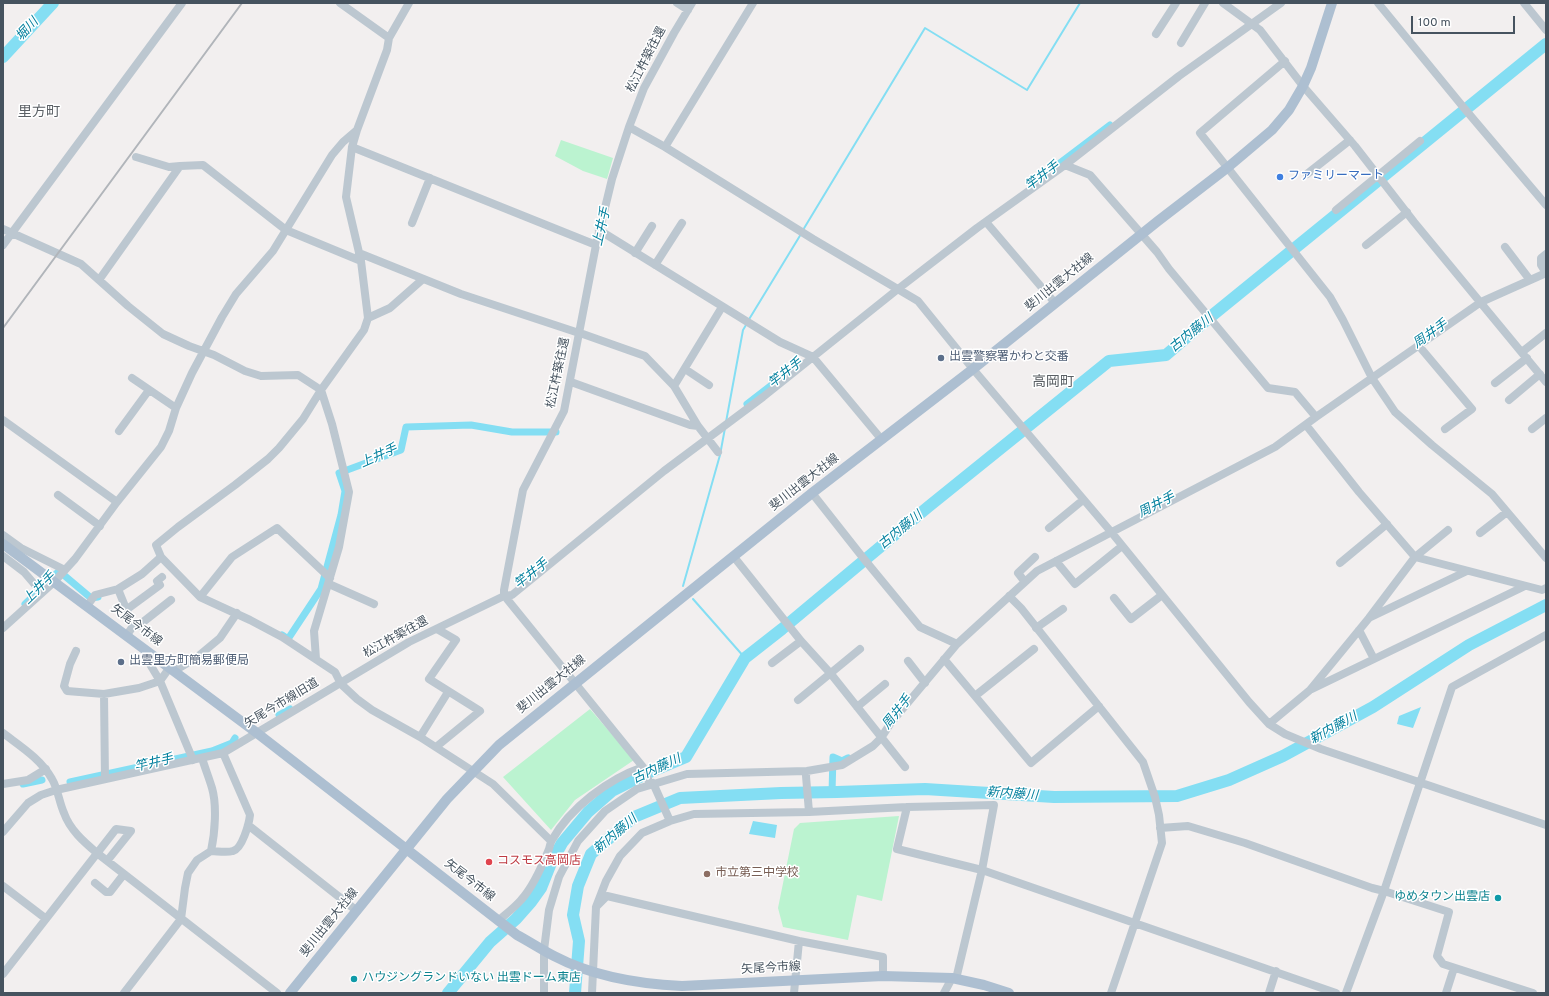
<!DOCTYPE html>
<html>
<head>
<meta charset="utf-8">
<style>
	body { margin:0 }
	#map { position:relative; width:1549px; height:996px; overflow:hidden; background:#f2efef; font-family:Overpass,sans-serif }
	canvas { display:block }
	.frame { position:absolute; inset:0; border:4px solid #46535f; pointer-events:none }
	.scale { position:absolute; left:1411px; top:16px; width:104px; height:18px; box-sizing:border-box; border:2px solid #46535f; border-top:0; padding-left:5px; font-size:12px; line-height:14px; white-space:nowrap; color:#46535f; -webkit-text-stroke:3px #fff; paint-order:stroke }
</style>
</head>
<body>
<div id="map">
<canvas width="1549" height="996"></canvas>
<div class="frame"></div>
<div class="scale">100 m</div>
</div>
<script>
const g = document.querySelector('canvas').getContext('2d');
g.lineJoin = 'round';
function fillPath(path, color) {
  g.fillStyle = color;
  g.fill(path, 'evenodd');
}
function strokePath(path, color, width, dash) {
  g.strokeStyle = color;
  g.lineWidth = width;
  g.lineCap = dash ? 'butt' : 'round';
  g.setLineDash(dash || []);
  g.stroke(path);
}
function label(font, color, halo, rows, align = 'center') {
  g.font = font + ' Overpass,"Noto Sans JP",sans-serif';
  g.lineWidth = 3;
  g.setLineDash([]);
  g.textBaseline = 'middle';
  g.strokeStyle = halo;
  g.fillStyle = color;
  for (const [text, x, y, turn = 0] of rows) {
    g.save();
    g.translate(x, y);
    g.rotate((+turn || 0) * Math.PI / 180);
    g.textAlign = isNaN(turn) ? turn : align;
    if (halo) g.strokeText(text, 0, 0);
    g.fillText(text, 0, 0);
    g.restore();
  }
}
const green = new Path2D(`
	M561 140 613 158 607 179 583 171 555 156Z
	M590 709 634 760 575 800 551 830 503 777Z
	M899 816 882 901 857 895 848 940 783 927 778 908 794 829 800 823Z`);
const water = new Path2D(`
	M1421 707 1413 728 1397 724 1399 716Z
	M753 821 777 825 775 838 749 834Z`);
const stream = new Path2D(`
	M803 230 925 28 1027 90 1080 3
	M748 321 801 234
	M726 422 743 330 746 325
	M683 586 720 455 725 428
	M693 599 745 658`);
const canal = new Path2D(`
	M1040 178 1110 125
	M747 404 778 380
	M25 604 59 571 91 598 98 597
	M282 635 288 639 321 589 341 515 345 491 339 473 401 450 406 427 471 425 512 432H556
	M279 715 290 709
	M70 782 212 751 232 743 235 738
	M23 784 42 780
	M832 792 833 757 842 761 848 758`);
const river = new Path2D(`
	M3 57 53 3
	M448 993 490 942 516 919 531 902 541 888 551 863 562 843 588 812 612 791 650 772 686 757 745 658 782 629 928 507 1109 361 1166 355 1209 318 1546 44
	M575 993 579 941 573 915 578 886 591 854 634 817 680 798 781 793 837 792 925 789 1054 797 1177 796 1229 780 1283 756 1373 707 1469 645 1546 605`);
const minor = new Path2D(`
	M340 3 389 38
	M677 3 688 10
	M1223 3 1260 30 1303 86 1355 146 1414 222 1546 382
	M1378 3 1464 108 1546 205
	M1524 3 1546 30
	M1156 34 1176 3
	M1181 43 1205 3
	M1285 61 1200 133 1330 297 1343 320 1372 378 1395 412 1432 445 1492 494 1546 558
	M629 127 665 147 813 239 918 301 973 369 1112 533 1249 702 1269 724 1285 734 1321 749 1546 825
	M352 147 596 245
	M665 147 753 3
	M136 157 169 167 180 166
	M1307 174 1350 140
	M1336 210 1420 141
	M986 222 1055 303
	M412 223 430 178
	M3 229 81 264 128 306 163 334 189 346 214 355 245 371 261 376 298 375 321 390 332 424 349 492 339 547 314 631 316 659
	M599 230 780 342 813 357 882 440
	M3 245 182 3
	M1366 245 1407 212
	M1505 247 1530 280
	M359 253 461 294 579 333
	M635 253 652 226
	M1546 254 1541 258V265L1546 273
	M361 261 346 197 352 147 357 130 387 50 389 38 409 3
	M655 265 682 223
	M99 280 180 166 203 165 286 230 361 261 368 318 364 330 321 390 303 419 279 448 268 459 235 485 178 527 156 545 161 557 200 597 250 620 282 637 335 672 341 684 357 699 372 710 420 737 493 784 551 841
	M368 318 390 308 423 279
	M580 333 645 356 674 386 698 426
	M1419 346 1472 409 1445 429
	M1522 352 1546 333
	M685 369 709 385
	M132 378 176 408
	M571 382 690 425 698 426 718 452
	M1495 383 1527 358
	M674 386 722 307
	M1509 400 1540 374
	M1316 417 1481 302 1546 273
	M3 420 117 502
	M1306 425 1359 492 1415 557 1542 590 1546 588
	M1532 429 1546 418
	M119 431 149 390
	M812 493 864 559 920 627 957 644
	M58 495 100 526
	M1049 528 1083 500
	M1480 533 1507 512
	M3 535 21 548 65 570
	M3 556 24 572 42 593
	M734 557 801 641 831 674 905 767
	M1056 561 1075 584 1122 546
	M1340 563 1387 524
	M1025 582 1018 573 1035 557
	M329 584 374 604
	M118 589 133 626 127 635
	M504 596V590L523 490 564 411 596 245 612 179 629 127 644 88 674 33 692 3
	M507 596V599L643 767 650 784
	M1009 596 1021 608 1143 762 1155 797 1159 815 1162 843 1111 993
	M200 597 232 557 277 528 330 578
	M1114 598 1131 619 1162 595
	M87 606 95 595 118 589 142 574 161 557
	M126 610 160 585 157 581 162 577
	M1371 617 1467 571
	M133 626H138L171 600
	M3 628 54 582 75 559 117 502 161 447 169 431 176 408 192 373 222 317 236 294 273 251 332 155 343 142 357 130
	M1036 628 1063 609
	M1359 630 1374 659
	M76 651 70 664 64 686 67 691 104 694 139 688 160 681 170 667
	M944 659 1031 763 1099 706
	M908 661 925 683
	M772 663 801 641
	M151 666 160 681 193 760
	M177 672 179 668 196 658 220 638 237 613
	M1312 689 1525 586
	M104 694 105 779
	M975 696 1034 649
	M798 700 860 649
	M857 707 885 684
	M1269 724 1310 690 1369 618 1415 557 1448 530
	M3 733C20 746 41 759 52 779 58 789 59 802 64 813 70 830 84 842 97 853L277 993
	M420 737 448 692
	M436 747 480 711 429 679 456 640 437 629
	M807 771 806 776 809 812
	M653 783 670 821
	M3 784 28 780 46 769
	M907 807 897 849 982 870 956 979
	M248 825 357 911
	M1160 828 1188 826 1245 843 1372 888 1384 891 1449 912 1437 956 1443 964 1533 993
	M3 832 28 803 41 795 56 790 223 753 409 642 504 596 512 595 664 471 763 397 898 289 977 228 1065 165 1179 76 1281 3
	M211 851C217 851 226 853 233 851 242 849 249 824 250 815L223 753
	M95 883 106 892H110L124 874
	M3 886 45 918
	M596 907 606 881 620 856 642 833 670 821 694 814 809 812 907 807 994 805 982 870 1336 993
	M499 920C506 914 515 907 521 900 532 888 543 864 549 849 550 846 550 843 552 840 570 808 608 779 643 767
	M3 974 116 829 131 831 107 861
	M124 993 181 919 185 888 188 873 197 860 211 851C215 833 217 805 212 788 209 778 205 768 202 758
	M544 993V950L549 910 559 877 578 841 605 811 637 789 687 774 807 771 842 765 873 746 881 738 890 724 957 644 1037 571 1275 447 1316 417 1295 392 1268 388 1169 269 1157 252 1090 175 1065 165
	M592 993 596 907 607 896 799 941 883 957V976
	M794 993 799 941
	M944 993 952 978
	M1269 993 1276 971
	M1346 993 1384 891 1452 687 1546 635
	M1446 993 1454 968`);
const major = new Path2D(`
	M3 544 257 733 517 935C530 942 542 950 554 956 594 977 638 984 682 986L883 976 952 978 984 985 1009 993
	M290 993 447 799 499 745 812 493 973 369 1158 221 1227 168 1272 130 1289 110 1303 86 1311 68 1332 3`);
const rail = new Path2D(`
	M3 328 242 3`);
const markers = [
	[1280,177,4,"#3f7fe0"],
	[941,358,4,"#5c6f8a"],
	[121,662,4,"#5c6f8a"],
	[489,862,4,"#e0444e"],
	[707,874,4,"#8d6e63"],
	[1498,898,4,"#0f9aa8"],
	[354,979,4,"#0f9aa8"]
];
const streetNames = [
	["松江杵築往還",647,60,-63],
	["斐川出雲大社線",1060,283,-39],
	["松江杵築往還",559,373,-78],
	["斐川出雲大社線",805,483,-38],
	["矢尾今市線",136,626,37],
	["松江杵築往還",396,638,-29],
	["斐川出雲大社線",552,685,-39],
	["矢尾今市線旧道",282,704,-31],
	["矢尾今市線",469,881,38],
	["斐川出雲大社線",330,923,-51],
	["矢尾今市線",771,969,-3]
];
const shopNames = [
	["ファミリーマート",1288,177]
];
const serviceNames = [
	["出雲警察署かわと交番",949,358],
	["出雲里方町簡易郵便局",129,662]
];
const healthNames = [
	["コスモス高岡店",497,862]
];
const educationNames = [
	["市立第三中学校",715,874]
];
const cultureNames = [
	["ゆめタウン出雲店",1490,898],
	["ハウジングランドいない 出雲ドーム東店",362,979,"left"]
];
const waterNames = [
	["堀川",28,30,-47],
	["竿井手",1043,177,-37],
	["上井手",603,227,-77],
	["古内藤川",1192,334,-39],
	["周井手",1431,335,-35],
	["竿井手",786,374,-38],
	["上井手",379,457,-24],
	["周井手",1157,506,-27],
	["古内藤川",901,531,-39],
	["竿井手",532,575,-38],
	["上井手",40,589,-44],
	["周井手",898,713,-51],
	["新内藤川",1334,729,-29],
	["竿井手",154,764,-13],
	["古内藤川",657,770,-25],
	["新内藤川",1012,795,4],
	["新内藤川",616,835,-40]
];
const quarterNames = [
	["里方町",39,113],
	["高岡町",1053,383]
];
fillPath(green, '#bbf3d0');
fillPath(water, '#84def3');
strokePath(stream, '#84def3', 2);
strokePath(canal, '#84def3', 7);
strokePath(river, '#84def3', 12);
strokePath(minor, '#bcc7d0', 8);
strokePath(major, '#adbfd1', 10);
strokePath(rail, '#b1b5ba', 2);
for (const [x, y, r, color] of markers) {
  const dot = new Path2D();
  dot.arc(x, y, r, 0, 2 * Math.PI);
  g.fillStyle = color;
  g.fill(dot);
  strokePath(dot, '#fff', 1.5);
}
label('12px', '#46535f', '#fff', streetNames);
label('12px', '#366cbe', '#fff', shopNames, 'left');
label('12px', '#4e5e75', '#fff', serviceNames, 'left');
label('12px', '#be3a42', '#fff', healthNames, 'left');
label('12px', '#785e54', '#fff', educationNames, 'left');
label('12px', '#0d838f', '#fff', cultureNames, 'right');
label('italic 13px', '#03809e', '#fff', waterNames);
label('14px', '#5b6065', '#fff', quarterNames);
</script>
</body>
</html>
